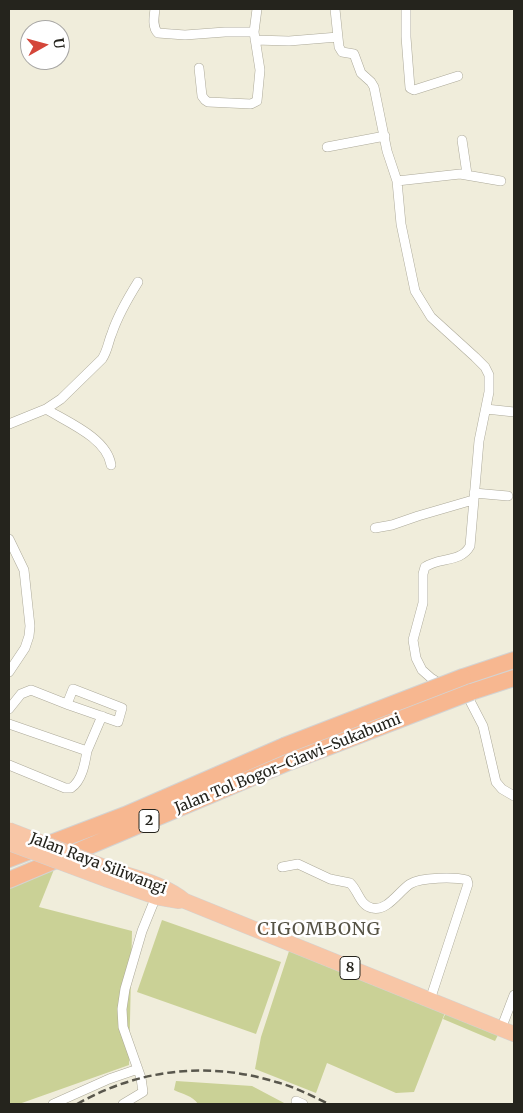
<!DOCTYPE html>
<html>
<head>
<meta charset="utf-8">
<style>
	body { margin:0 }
	#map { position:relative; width:523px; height:1113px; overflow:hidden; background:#f0eddb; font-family:Merriweather,serif }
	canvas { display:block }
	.frame { position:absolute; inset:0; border:10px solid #25241d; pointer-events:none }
	.north { position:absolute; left:20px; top:20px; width:50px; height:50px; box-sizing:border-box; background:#fff; border:1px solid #a8a7a5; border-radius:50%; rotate:83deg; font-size:14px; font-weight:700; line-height:20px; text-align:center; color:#25241d }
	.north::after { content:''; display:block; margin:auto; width:18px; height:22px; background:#d4463a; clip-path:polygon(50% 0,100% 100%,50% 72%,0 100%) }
</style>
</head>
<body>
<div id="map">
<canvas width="523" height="1113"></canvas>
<div class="frame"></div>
<div class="north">U</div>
</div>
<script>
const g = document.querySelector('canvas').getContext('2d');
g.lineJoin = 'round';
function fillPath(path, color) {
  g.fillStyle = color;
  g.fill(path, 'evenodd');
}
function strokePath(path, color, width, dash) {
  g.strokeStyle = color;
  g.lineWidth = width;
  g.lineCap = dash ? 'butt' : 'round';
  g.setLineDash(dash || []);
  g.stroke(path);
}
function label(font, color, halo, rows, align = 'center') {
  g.font = font + ' Merriweather,serif';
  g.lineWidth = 5;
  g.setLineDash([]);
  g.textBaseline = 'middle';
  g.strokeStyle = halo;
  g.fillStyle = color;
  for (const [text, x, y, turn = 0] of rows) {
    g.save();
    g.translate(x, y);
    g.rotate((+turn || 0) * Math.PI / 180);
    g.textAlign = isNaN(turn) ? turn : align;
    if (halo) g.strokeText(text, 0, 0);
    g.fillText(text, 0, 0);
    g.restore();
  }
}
const green = new Path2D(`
	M55 867 39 907 132 931 129 1065 19 1104H9V885Z
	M162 920 281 962 256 1034 137 992Z
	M291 945 446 1010 414 1092 396 1093 327 1063 316 1093 255 1069 261 1037Z
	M447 1010 499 1033 495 1041 443 1019Z
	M176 1081 252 1086 286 1104H198C193 1096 182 1094 174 1090Z`);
const minor = new Path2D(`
	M155 9C154 17 152 27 158 33L185 35 225 32H254
	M335 9 339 47 342 52 354 54 361 73 371 82 374 87 387 151 397 181 401 224 415 291 431 317 475 357 485 367 489 375V392L479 441 470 546C461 563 439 557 425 567L423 574V603L413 640 416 658 422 670 431 678 442 685 463 694 469 699 483 726 496 782 502 789 514 796
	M406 9V37L410 88 414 90 458 76
	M255 40 289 41 338 37
	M199 68 202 96 205 100 208 102 251 104 257 101 260 70 254 32 257 9
	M462 140 467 174
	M327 147 385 136
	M397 181 460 174 501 181
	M46 409C67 422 107 438 111 465
	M486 409 514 412
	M9 424 46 409 61 399 102 359C108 350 108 342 112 333 118 315 128 298 138 282
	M474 493 508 496
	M375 528 392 525 418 516 473 500
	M9 539 24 570 30 626 29 636 25 648 9 672
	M9 709 21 694 31 690 69 705 118 722 122 708 73 689 67 704
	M9 724 87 751C85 763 82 781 71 788H65L9 765
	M87 751 102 716
	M282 867 298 864 330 879 350 883C358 890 360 906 372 908 387 912 399 891 410 884 421 877 455 877 467 880L468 884 430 1000
	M501 1029 514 995
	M296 1101 303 1104
	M53 1104 109 1079 138 1069
	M123 1104 143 1092 141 1078 123 1027 122 1009 125 989 142 931 157 894`);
const trunk = new Path2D(`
	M112 870C136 878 165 884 185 901L514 1034
	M108 880 156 897 179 901`);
const motorway = new Path2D(`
	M463 677 514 660
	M471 692 514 678
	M9 859 125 815 284 746
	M9 880 289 762`);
const rail = new Path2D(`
	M77 1104C139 1069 208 1061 276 1082 295 1087 312 1096 329 1104`);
const trunkBridge = new Path2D(`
	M9 830 112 870
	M9 843 108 880`);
const motorwayBridge = new Path2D(`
	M284 746 463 677
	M289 762 471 692`);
const shields = [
	[149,821,20],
	[350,968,20]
];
const shieldNames = [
	["2",149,821],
	["8",350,968]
];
const streetNames = [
	["Jalan Tol Bogor–Ciawi–Sukabumi",288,764,-22],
	["Jalan Raya Siliwangi",98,864,21]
];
const quarterNames = [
	["CIGOMBONG",319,930]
];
fillPath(green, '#cad196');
strokePath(minor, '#aca999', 10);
strokePath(trunk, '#d3d3d2', 16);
strokePath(motorway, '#d3d3d2', 18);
strokePath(minor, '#fff', 9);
strokePath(trunk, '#f8c6a6', 15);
strokePath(motorway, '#f7b790', 16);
strokePath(rail, '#59574d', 2.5, [8, 4]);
strokePath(trunkBridge, '#d3d3d2', 16, []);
strokePath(motorwayBridge, '#d3d3d2', 18, []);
strokePath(trunkBridge, '#f8c6a6', 15);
strokePath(motorwayBridge, '#f7b790', 16);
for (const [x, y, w] of shields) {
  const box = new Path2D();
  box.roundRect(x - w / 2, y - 11.5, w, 23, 4);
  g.fillStyle = '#fff';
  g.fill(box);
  strokePath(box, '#25241d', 1);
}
label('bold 14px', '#25241d', null, shieldNames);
label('15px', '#25241d', '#fff', streetNames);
g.letterSpacing = '1px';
label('18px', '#565344', '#fff', quarterNames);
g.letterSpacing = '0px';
</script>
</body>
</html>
